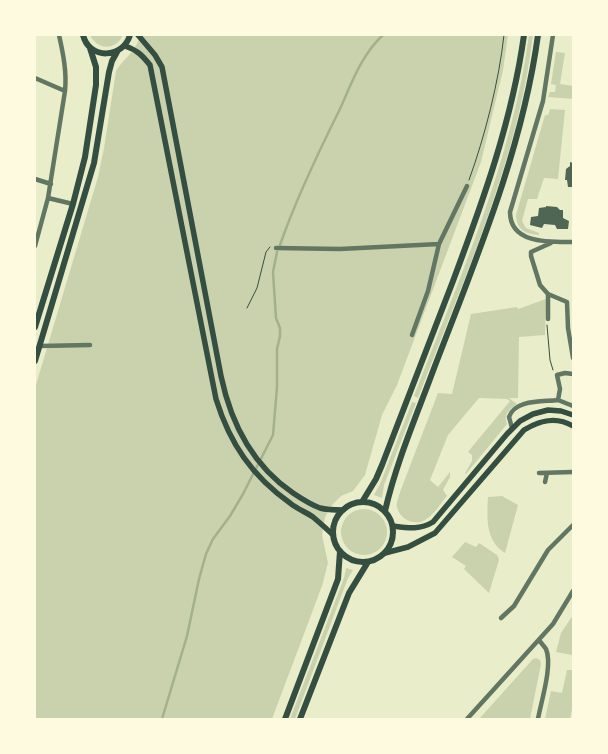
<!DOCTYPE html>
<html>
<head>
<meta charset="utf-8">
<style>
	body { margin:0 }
	#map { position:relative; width:608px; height:754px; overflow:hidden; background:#e9edc9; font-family:"PT Sans",sans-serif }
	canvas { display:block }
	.frame { position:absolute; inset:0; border:36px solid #fefae0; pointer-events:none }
</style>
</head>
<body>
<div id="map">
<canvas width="608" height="754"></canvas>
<div class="frame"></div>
</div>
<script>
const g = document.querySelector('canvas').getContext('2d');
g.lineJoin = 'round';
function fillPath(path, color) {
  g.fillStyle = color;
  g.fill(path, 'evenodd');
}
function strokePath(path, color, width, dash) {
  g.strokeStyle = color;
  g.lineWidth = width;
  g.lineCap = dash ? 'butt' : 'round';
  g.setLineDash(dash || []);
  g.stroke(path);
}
const green = new Path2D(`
	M90 35H123C116 51 97 50 90 35Z
	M140 35H508L503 70 481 162 397 385 382 415 365 475 353 491 341 496 333 504 325 517 322 535 328 563 322 586 272 719H35V388L98 177 104 148 116 71C124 58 136 52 140 35Z
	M529 35H533C518 161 463 280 418 398L414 396C459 279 512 161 529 35Z
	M556 52 565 53 560 84 573 86V99L548 97 550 92H555L556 85 551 84Z
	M550 109 565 110 558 179 544 178 537 199H528L522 221 526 228 539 233V235C525 234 517 230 516 215L545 115H548Z
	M546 299 545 335 519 337 518 398H509L517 404C509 409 503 415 507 424L466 474 465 473 472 461V455L468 452 472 447 510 401 507 399 479 398 448 435 430 480 438 487 450 472V477L443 490 447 496C440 504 434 515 425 520 415 526 400 520 397 507 396 502 399 497 400 492L438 393 452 394 471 314 517 307 518 309Z
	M412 402 416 403 384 485 382 498 374 495 380 484Z
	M502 496 518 505 505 553C485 541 487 517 488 497Z
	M341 532a23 23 0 1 1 46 0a23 23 0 1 1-46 0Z
	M465 542 476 547 479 543 497 555 499 560 489 593 464 569 466 566 452 557Z
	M346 568 353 570 348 578 295 719H290L344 578Z
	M573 615V653L572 655 556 652 561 633Z
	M536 658 540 660 541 664 530 719H479L533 659Z
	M567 670H573V705L570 719H545L551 691 562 693Z`);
const stream = new Path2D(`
	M280 245C296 199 317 155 339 111 351 85 361 55 383 35
	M162 719 187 636 199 579 206 554 213 539 230 516 243 494 273 435 277 387V349L280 336V328L276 318 273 272 277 252`);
const building = new Path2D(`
	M570 162 573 163V187H568L567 180H565L566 169 570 166Z
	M546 206 557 207 560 210H563V218L569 221 568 229H557L555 225 544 224 542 228 530 225 531 217 538 216 539 208 546 207Z`);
const path = new Path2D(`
	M469 180C485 136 499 81 504 35
	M247 308 257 288 266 252 270 247
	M547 325 550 360 553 370`);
const minor = new Path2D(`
	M553 35 543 101 510 212C510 244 549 242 573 242
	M35 78 65 91
	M35 179 51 184
	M48 198 73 204
	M551 243 531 252V256L540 285 548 294 567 302 568 328 573 358
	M35 246 48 198 65 91C67 72 63 53 59 35
	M276 248 340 249 439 244
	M548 294V319
	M412 335 428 291 439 244 467 186
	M40 346 90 345
	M558 400 573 406
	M512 428 509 417C515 399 543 402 558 400L560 389 557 375 565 373 573 374
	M539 473 573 472
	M545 482 547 473
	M501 618 514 606 548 550 573 525
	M467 719 553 624 573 591
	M538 719C541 702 553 665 546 649 544 646 541 643 539 640`);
const secondary = new Path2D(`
	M138 35 155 55 162 67 221 376C231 424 252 465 293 493 302 499 311 505 320 508 327 510 336 510 343 510
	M125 46C137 50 142 55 150 65L216 399C230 444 252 476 290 503 297 509 306 512 313 517 320 523 327 529 333 535
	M393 526C408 528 420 530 433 522L507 434 520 421 533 414 548 410 561 411 573 415
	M385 553 408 547 435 533 524 430C540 420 556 416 573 426`);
const primary = new Path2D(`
	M83 35C89 60 123 59 130 35
	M35 327 73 204 85 157 96 85V67L90 48
	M35 361 94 163 109 72 112 61 117 52
	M362 502 376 479 382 465C405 404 429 343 453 281 483 201 512 121 524 35
	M333 532a30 30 0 1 1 60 0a30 30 0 1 1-60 0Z
	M385 511C396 463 416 417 433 371 475 261 522 152 538 35
	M285 719 338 579 340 551
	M300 719 349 593 368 562`);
fillPath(green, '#cad2ad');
strokePath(stream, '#a3b18a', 2.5);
fillPath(building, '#4f6655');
strokePath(path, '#344e41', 1);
strokePath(minor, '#617663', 4.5);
strokePath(secondary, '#344e41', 5.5);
strokePath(primary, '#344e41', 6);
</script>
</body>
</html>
